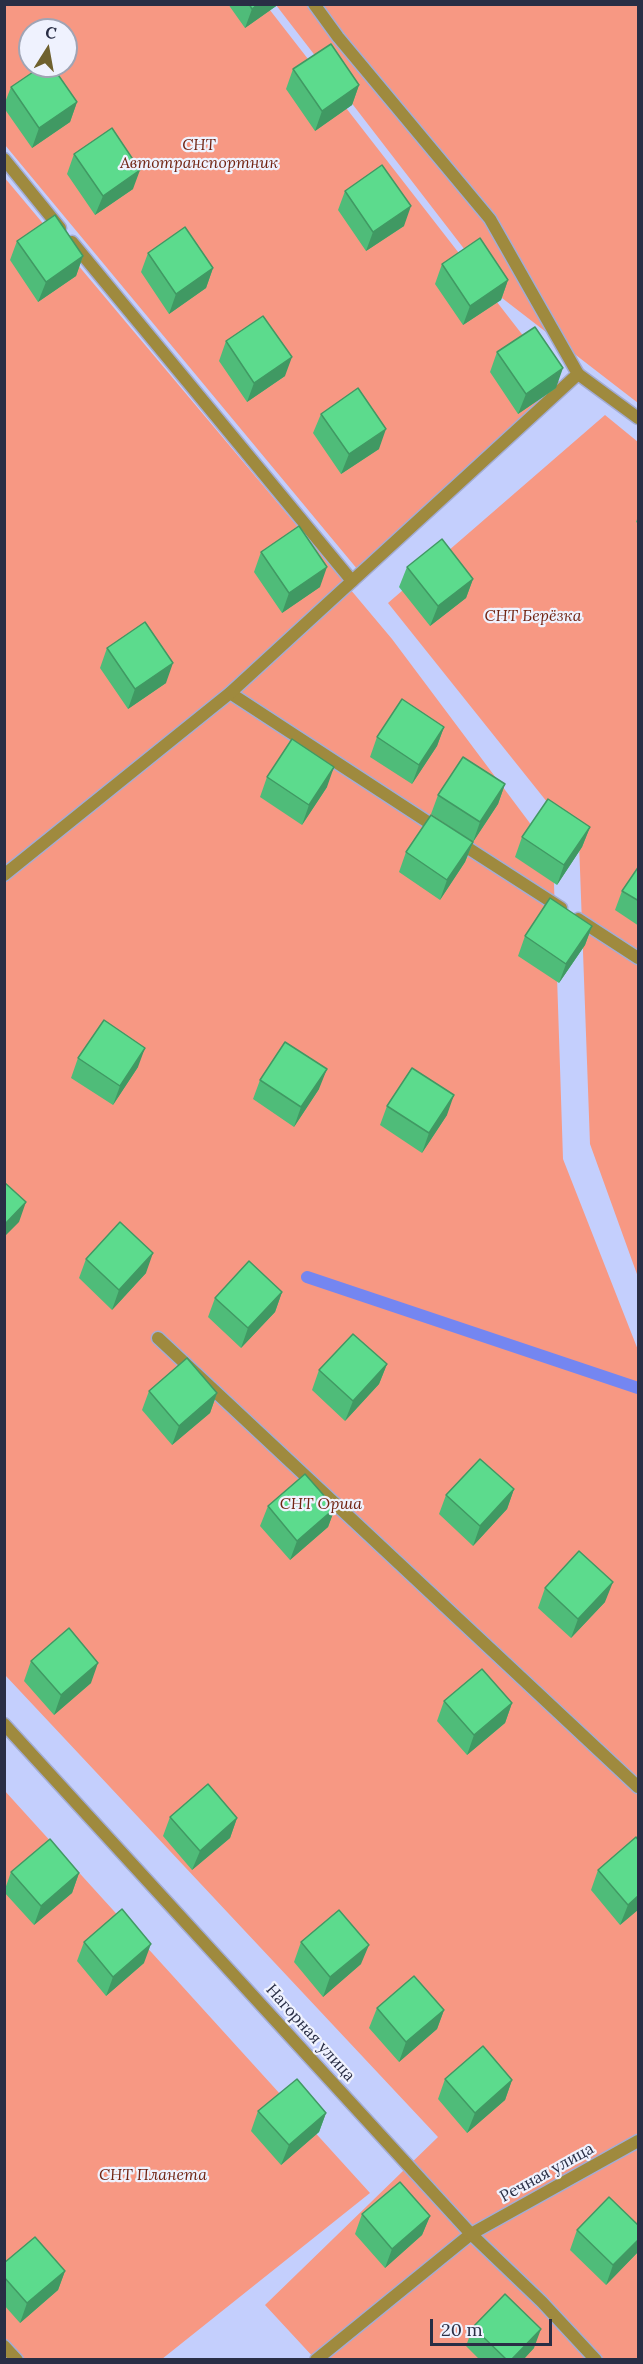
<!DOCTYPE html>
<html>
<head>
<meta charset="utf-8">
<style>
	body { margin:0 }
	#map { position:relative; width:643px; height:2364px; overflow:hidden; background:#c4cffd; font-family:Lora,serif }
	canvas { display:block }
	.frame { position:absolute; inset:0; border:6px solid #292e45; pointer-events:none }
	.north { position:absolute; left:18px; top:18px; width:60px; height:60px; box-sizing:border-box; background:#eff2fe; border:2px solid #a0a4b4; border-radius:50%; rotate:11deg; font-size:16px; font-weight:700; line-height:24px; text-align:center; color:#292e45 }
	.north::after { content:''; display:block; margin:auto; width:21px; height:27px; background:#6f612e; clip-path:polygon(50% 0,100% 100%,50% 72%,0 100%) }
	.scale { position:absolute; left:430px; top:2319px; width:122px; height:27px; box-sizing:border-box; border:3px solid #292e45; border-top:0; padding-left:8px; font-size:18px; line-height:21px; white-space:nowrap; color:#292e45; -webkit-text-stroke:4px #eff2fe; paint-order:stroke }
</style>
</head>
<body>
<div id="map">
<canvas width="643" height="2364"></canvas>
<div class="frame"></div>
<div class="north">С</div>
<div class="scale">20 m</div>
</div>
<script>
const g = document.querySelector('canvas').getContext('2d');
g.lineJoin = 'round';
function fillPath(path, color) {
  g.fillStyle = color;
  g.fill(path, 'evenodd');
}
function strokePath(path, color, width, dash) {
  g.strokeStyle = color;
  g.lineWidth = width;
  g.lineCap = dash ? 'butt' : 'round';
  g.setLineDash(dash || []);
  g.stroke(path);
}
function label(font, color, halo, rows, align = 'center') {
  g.font = font + ' Lora,serif';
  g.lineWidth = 4.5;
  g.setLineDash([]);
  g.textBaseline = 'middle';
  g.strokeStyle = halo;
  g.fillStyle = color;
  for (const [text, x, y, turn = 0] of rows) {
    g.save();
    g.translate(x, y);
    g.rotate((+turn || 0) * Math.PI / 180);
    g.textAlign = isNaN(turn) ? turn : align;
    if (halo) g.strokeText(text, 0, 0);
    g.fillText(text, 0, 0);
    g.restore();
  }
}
const green = new Path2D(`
	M4 5H266L563 387 358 570 5 145ZM30 30H66V66H30Z
	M276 5H638V403L502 298Z
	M4 177 392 639 553 854 563 1159 638 1350V2359H315L265 2305 438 2137 5 1675Z
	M605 415 638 442V1277L590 1144 579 842 388 603Z
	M4 1790 370 2193 162 2359H5Z`);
const stream = new Path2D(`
	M307 1277 638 1388`);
const service = new Path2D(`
	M4 159 60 228
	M72 242 352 581
	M578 374 638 418
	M230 693 440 830
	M457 841 561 908
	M578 919 638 958
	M158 1338 638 1787
	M4 2346 17 2360
	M316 2360 471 2234`);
const minor = new Path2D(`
	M4 875 230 693 578 374 490 219 338 37 314 4
	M4 1724 471 2234 542 2302 596 2360
	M471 2234 638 2141`);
const wall = new Path2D(`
	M228 4H279L245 28Z
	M293 69 359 85 352 105 315 131 286 89Z
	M11 87 77 102 70 122 32 148 4 108V105Z
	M74 154 133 189 95 215 67 174Z
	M345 191 404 226 366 251 338 210Z
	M17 241 83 256 76 276 38 302 10 260Z
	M148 253 213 268 206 288 169 314 141 272Z
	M442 264 508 280 501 300 463 325 435 284Z
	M226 341 285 376 247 402 219 361Z
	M497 352 556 388 518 414 490 372Z
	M321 414 379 449 341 474 313 433Z
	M639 514V524L636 522Z
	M261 552 320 587 282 613 254 572Z
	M407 567 473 579 466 598 430 626 399 587Z
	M107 648 166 683 128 709 100 668Z
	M444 727 437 746 412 784 370 757 377 737Z
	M267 777 327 787 302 825 260 797Z
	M505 784 498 804 473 842 431 814 438 795Z
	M590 827 582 847 557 885 515 857 522 837Z
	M473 842 465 862 440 900 399 872 406 852Z
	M639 866V926L615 910 622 891Z
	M592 926 585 945 559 983 518 956 525 936Z
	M78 1058 138 1067 113 1105 71 1078Z
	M260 1080 319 1089 294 1127 253 1099Z
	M387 1106 447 1115 422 1153 380 1125Z
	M86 1259 146 1273 112 1310 79 1278Z
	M282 1292 275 1312 241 1348 208 1317 215 1298Z
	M387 1364 379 1384 345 1421 312 1390 319 1370Z
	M149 1391 217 1393 210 1413 172 1445 142 1410Z
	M514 1489 507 1509 473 1546 439 1514 446 1495Z
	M268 1506 335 1508 328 1527 290 1560 260 1526Z
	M545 1588 605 1602 571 1638 538 1608Z
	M31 1661 91 1683 54 1715 24 1681Z
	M444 1701 512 1703 505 1723 467 1755 437 1721Z
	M170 1817 237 1818 230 1838 192 1870 163 1836Z
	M639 1841V1909L620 1925 591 1890 598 1870Z
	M11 1872 79 1873 72 1893 34 1925 4 1892Z
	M84 1942 144 1963 106 1996 77 1961Z
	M301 1942 361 1964 323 1997 294 1962Z
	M377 2008 444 2010 437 2029 399 2062 369 2028Z
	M445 2079 512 2080 505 2100 467 2133 438 2099Z
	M258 2111 326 2113 319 2132 281 2165 251 2131Z
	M362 2214 430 2216 422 2235 385 2268 355 2234Z
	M639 2226 638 2252 606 2285 570 2250 577 2230Z
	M4 2263 65 2271 58 2290 20 2323 4 2305Z
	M473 2327 534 2348 523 2360H480L466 2346Z`);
const shadedWall = new Path2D(`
	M258 4H279L245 28 252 9Z
	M359 85 352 105 315 131 322 111Z
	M77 102 70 122 32 148 39 128Z
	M140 170 133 189 95 215 103 196Z
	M411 206 404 226 366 251 373 232Z
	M83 256 76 276 38 302 46 282Z
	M213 268 206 288 169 314 176 294Z
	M508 280 501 300 463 325 470 306Z
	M292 357 285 376 247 402 254 383Z
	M563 368 556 388 518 414 526 394Z
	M386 429 379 449 341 474 349 454Z
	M327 567 320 587 282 613 289 593Z
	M473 579 466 598 430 626 438 606Z
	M173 663 166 683 128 709 135 689Z
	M444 727 437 746 412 784 419 765Z
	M334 767 327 787 302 825 309 805Z
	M505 784 498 804 473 842 480 822Z
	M590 827 582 847 557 885 564 865Z
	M473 842 465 862 440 900 447 880Z
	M592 926 585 945 559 983 566 964Z
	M145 1048 138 1067 113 1105 120 1086Z
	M327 1069 319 1089 294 1127 301 1107Z
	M454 1095 447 1115 422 1153 429 1133Z
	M26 1202 19 1222 4 1237V1225Z
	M153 1253 146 1273 112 1310 119 1290Z
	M282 1292 275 1312 241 1348 248 1328Z
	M387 1364 379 1384 345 1421 353 1401Z
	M217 1393 210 1413 172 1445 179 1426Z
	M514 1489 507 1509 473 1546 480 1526Z
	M335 1508 328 1527 290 1560 297 1541Z
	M613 1582 605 1602 571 1638 578 1619Z
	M98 1663 91 1683 54 1715 61 1695Z
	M512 1703 505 1723 467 1755 474 1735Z
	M237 1818 230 1838 192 1870 200 1851Z
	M79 1873 72 1893 34 1925 41 1906Z
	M639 1895V1909L620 1925 628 1905Z
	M151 1944 144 1963 106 1996 113 1977Z
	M369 1945 361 1964 323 1997 330 1977Z
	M444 2010 437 2029 399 2062 406 2042Z
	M512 2080 505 2100 467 2133 475 2113Z
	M326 2113 319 2132 281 2165 289 2145Z
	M430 2216 422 2235 385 2268 392 2249Z
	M639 2239 638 2252 606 2285 613 2265Z
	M65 2271 58 2290 20 2323 27 2303Z
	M541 2329 534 2348 523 2360H511Z`);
const building = new Path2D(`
	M249 4H258L252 9Z
	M331 44 359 85 322 111 293 69Z
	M42 66H52L77 102 39 128 11 87Z
	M112 128 140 170 103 196 74 154Z
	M382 165 411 206 373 232 345 191Z
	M55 215 83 256 46 282 17 241Z
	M185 227 213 268 176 294 148 253Z
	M480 238 508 280 470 306 442 264Z
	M263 316 292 357 254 383 226 341Z
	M535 327 563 368 526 394 497 352Z
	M358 388 386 429 349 454 321 414Z
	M299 526 327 567 289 593 261 552Z
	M442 539 473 579 438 606 407 567Z
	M145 622 173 663 135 689 107 648Z
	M402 699 444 727 419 765 377 737Z
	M292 739 334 767 309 805 267 777Z
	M463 757 505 784 480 822 438 795Z
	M548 799 590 827 564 865 522 837Z
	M431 815 473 842 447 880 406 852Z
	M639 866V901L622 891Z
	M550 898 592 926 566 964 525 936Z
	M104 1020 145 1048 120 1086 78 1058Z
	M285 1042 327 1069 301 1107 260 1080Z
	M412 1068 454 1095 429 1133 387 1106Z
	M4 1182 26 1202 4 1225Z
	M120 1222 153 1253 119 1290 86 1259Z
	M249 1261 282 1292 248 1328 215 1298Z
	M353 1334 387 1364 353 1401 319 1370Z
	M187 1358 217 1393 179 1426 149 1391Z
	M480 1459 514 1489 480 1526 446 1495Z
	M305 1474 335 1508 297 1541 268 1506Z
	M579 1551 613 1582 578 1619 545 1588Z
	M69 1628 98 1663 61 1695 31 1661Z
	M482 1669 512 1703 474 1735 444 1701Z
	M208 1784 237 1818 200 1851 170 1817Z
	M636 1837 639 1841V1895L628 1905 598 1870Z
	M50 1839 79 1873 41 1906 11 1872Z
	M122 1909 151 1944 113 1977 84 1942Z
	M339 1910 369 1945 330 1977 301 1942Z
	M414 1976 444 2010 406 2042 377 2008Z
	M483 2046 512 2080 475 2113 445 2079Z
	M297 2079 326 2113 289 2145 258 2111Z
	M400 2182 430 2216 392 2249 362 2214Z
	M609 2197 639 2226V2239L613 2265 577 2230Z
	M35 2237 65 2271 27 2303 4 2277V2263Z
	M505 2294 541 2329 511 2360H507L473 2327Z`);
const parkNames = [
	["СНТ",199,145],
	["Автотранспортник",199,163],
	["СНТ Берёзка",533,616],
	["СНТ Орша",321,1504],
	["СНТ Планета",153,2175]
];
const streetNames = [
	["Нагорная улица",310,2033,48],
	["Речная улица",547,2173,-29]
];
fillPath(green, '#f79883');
strokePath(stream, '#7486f1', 12);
strokePath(service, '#a2acd5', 15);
strokePath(minor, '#a2acd5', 15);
strokePath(service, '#9f8a3e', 12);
strokePath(minor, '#9f8a3e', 12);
fillPath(wall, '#4fbc79');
fillPath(shadedWall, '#409963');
fillPath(building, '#5cdb8d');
strokePath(building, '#409963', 1.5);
label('italic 16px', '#712413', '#eff2fe', parkNames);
label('16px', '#292e45', '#eff2fe', streetNames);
</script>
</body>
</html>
